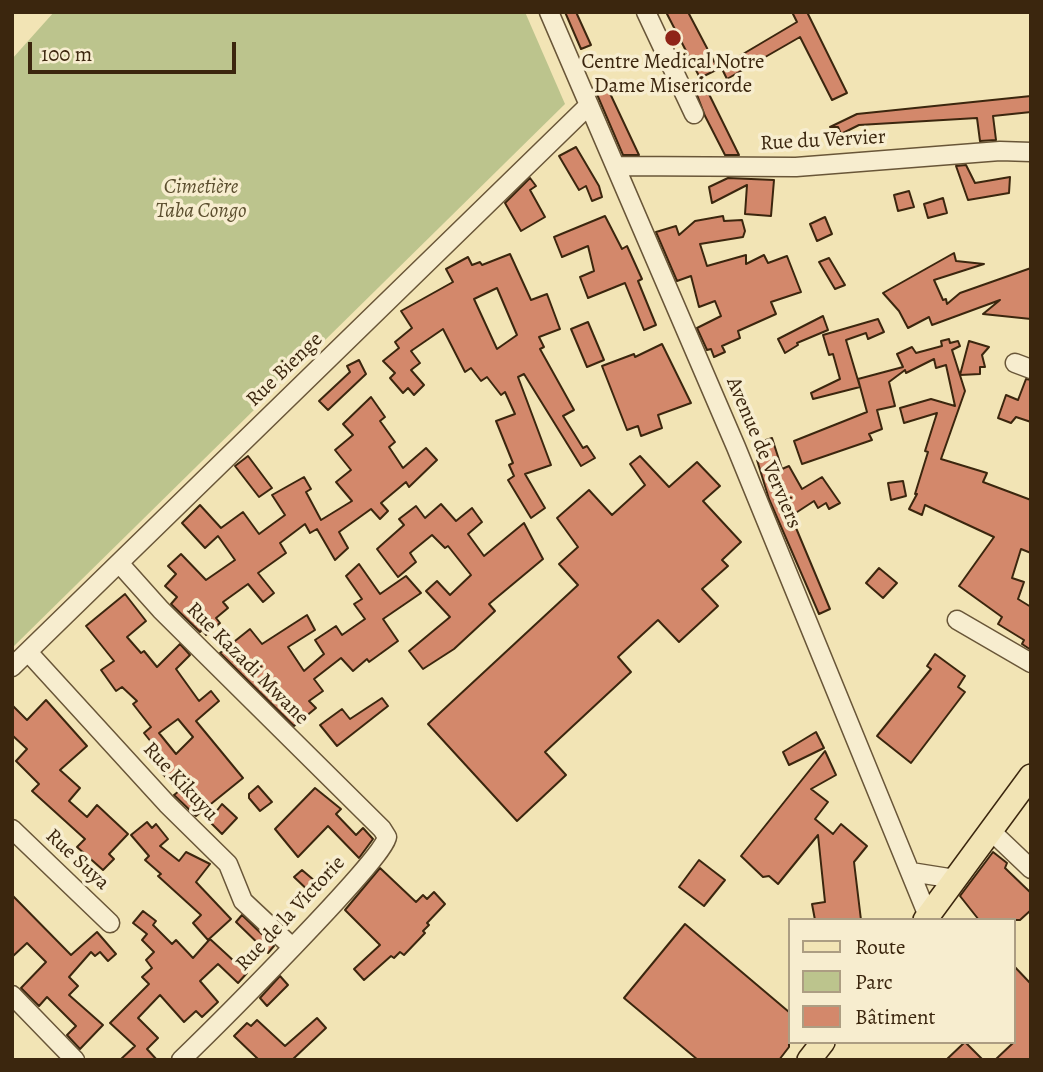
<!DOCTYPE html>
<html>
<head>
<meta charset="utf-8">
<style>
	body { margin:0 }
	#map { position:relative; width:1043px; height:1072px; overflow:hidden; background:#f2e4b5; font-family:Alegreya,serif }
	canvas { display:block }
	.frame { position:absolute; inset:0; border:14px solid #3b260e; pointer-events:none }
	.legend { position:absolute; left:788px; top:918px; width:228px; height:126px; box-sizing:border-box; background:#f7edcf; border:2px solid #ac9d82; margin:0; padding:9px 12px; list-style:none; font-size:21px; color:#3b260e }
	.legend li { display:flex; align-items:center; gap:14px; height:35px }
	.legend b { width:35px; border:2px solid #ac9d82 }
	.scale { position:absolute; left:28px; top:42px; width:208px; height:32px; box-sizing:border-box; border:4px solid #3b260e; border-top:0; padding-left:9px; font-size:21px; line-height:24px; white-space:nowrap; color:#3b260e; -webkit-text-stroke:5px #f7edcf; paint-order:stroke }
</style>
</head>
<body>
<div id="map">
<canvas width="1043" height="1072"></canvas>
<div class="frame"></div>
<ul class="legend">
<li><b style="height:9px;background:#f2e4b5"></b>Route</li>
<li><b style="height:19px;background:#bcc48d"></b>Parc</li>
<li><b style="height:19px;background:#d3886b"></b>Bâtiment</li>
</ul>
<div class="scale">100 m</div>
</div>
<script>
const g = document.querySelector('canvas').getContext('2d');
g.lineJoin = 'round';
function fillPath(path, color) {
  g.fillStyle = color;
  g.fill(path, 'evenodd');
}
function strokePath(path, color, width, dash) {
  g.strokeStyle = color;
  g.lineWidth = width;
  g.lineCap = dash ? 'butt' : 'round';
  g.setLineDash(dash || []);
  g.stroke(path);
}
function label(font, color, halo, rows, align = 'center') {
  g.font = font + ' Alegreya,serif';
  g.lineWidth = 7;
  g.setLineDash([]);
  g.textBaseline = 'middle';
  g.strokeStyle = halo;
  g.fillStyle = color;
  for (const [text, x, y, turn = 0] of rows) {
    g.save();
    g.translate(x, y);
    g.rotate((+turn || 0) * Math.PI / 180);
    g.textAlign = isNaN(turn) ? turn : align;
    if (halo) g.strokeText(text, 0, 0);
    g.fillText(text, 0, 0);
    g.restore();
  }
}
const green = new Path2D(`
	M54 12H525L565 104 12 648V59Z`);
const building = new Path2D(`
	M565 12H576L591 45 581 49Z
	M666 12H688L718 69 700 78Z
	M792 12H807L847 93 832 100 800 37 727 79 721 67 797 22Z
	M703 82 739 155H725L705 116 694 87Z
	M607 87 639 155H623L596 92Z
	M1031 96V112L993 116 996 140 980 141 977 118 859 125 841 134 838 127H830L857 114Z
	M576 147 599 186 602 197 592 201 586 186 579 190 559 156Z
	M966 165 975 183 1010 177 1009 193 968 200 956 166Z
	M530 178 536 186 530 190 545 217 521 231 505 203Z
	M728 178 774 180 771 216 745 214 747 185 712 203 709 187Z
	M909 191 914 207 898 211 894 195Z
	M943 198 947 213 928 218 924 204Z
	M605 216 622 249 627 246 642 279 638 281 656 325 644 330 625 283 588 298 580 277 594 271 588 246 562 257 554 237Z
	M723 216 724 221 742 220 745 231 743 237 700 244 707 266 746 255V264L764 255 768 263 787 256 801 292 771 302 776 314 738 331 740 338 722 346 725 352 714 357 711 349 707 350 697 328 721 316 715 301 699 307 691 276 677 281 656 232 676 226 679 235 695 221Z
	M825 217 832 234 817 241 810 224Z
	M954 253 956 261 984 264 934 280 943 300 946 299 947 304 960 293 1031 268V319L983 314 1000 300 932 325 929 317 908 328 899 311 883 293Z
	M510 254 531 300 547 294 560 329 539 337 544 347 540 349 574 410 563 416 583 448 587 446 595 458 581 466 524 374 518 377 551 465 525 474 545 508 531 518 508 480 514 476 509 465 513 463 496 421 515 414 505 392 501 395 487 377 481 381 471 368 465 372 443 329 411 351 420 363 411 370 424 385 414 395 408 388 403 393 390 378 395 373 383 361 399 348 395 342 412 328 401 311 453 282 446 269 468 257 472 265 480 262 482 265ZM497 288 517 335 497 349 474 299Z
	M829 258 845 285 835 289 819 262Z
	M823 316 828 330 797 343 798 345 785 353 778 339Z
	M878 319 884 332 868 339 866 333 846 340 860 387 813 399 811 393 840 379 833 354 829 355 823 335Z
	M588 322 604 360 587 367 571 329Z
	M949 339 950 343 958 341 960 346 952 350 965 391 941 459 987 473 983 482 1031 500V553L1021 549 1012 578 1024 582 1018 599 1031 607V650L1022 644 1024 640 998 624 1002 617 959 586 994 537 925 505 922 515 909 509 917 494H915L928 452 925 451 937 413 904 423 900 408 931 399 955 406 946 365 936 368 934 359 906 373 905 370 889 382 895 406 877 410 882 429 869 434 872 440 802 464 794 441 867 412 858 379 903 367 897 354 912 347 916 353 942 346 941 341Z
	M969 341 989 347 982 355 985 367H980V374L960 375Z
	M662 344 691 403 658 415 662 428 641 436 638 426 627 430 602 366 634 354 635 357Z
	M359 360 366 374 328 410 319 401 350 372 347 366Z
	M1026 379 1031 380V422L1016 417 1011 423 998 418 1006 395 1018 400Z
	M371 397 385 417 380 421 395 442 389 447 403 468 426 448 437 460 409 487 406 482 381 503 388 511 380 519 371 509 339 532 348 548 335 560 317 529 310 533 305 524 280 543 286 553 258 573 274 593 263 602 248 584 223 602 228 608 216 618 220 623 206 635 202 630 200 632 171 604 177 597 165 586 176 574 168 566 181 554 206 580 235 560 218 536 205 548 182 523 200 505 221 528 243 512 259 534 285 515 272 495 304 477 311 489 306 492 321 520 352 501 336 482 351 470 335 450 353 435 343 424Z
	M772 438 782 469 789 466 802 489 822 477 840 503 829 509 826 503 818 508 814 501 791 516 830 609 819 614 769 499 757 460 763 458 757 443Z
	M248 456 272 488 259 497 235 466Z
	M640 456 669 487 697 462 720 486 703 501 741 542 722 560 728 566 702 589 718 606 679 642 658 620 618 657 631 672 545 752 566 775 517 821 428 724 578 585 559 564 578 547 557 518 589 490 612 515 645 485 630 464Z
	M903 481 906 496 891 500 888 483Z
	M441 504 456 521 472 508 482 522 468 534 484 556 524 523 543 559 489 604 495 611 454 649 423 669 409 651 450 617 426 591 437 581 450 595 471 575 448 546 445 548 432 535 410 553 416 562 398 577 377 549 404 525 399 519 416 506 425 518Z
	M359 564 380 594 406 576 421 593 383 619 398 641 369 662 367 659 353 671 341 658 314 679 323 691 309 701 316 708 294 726 220 653 250 629 262 644 307 615 315 630 288 647 304 671 324 654 315 640 336 626 342 635 365 619 354 604 362 599 346 576Z
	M879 568 897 583 883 598 866 583Z
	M125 594 146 621 127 637 141 653 144 651 157 667 180 644 190 655 176 669 199 701 211 691 219 701 196 721 243 778 196 816 174 795 179 791 159 770 167 762 144 733 151 727 133 704 137 701 122 687 116 691 101 670 114 661 86 626ZM178 719 193 737 176 754 159 733Z
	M935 654 965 676 958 687 965 692 911 763 877 736 931 669 927 666Z
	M382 698 388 706 337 746 320 725 342 709 350 719Z
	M46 700 87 746 60 770 80 788 69 801 87 817 97 805 128 834 109 854 114 859 103 870 77 847 85 839 32 791 39 784 16 761 27 749 12 735V705L27 720Z
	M816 732 824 748 789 765 783 752Z
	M825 751 836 775 811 789 828 802 815 819 833 834 841 824 867 846 854 862 861 920H815L812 904 825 902 818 835 778 884 769 876 763 877 741 856Z
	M258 786 272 802 260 811 249 798V794Z
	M315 788 341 809 336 814 356 835 363 828 373 839 359 858 328 826 298 857 275 829Z
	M222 804 237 818 222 834 209 821Z
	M147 822 152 828 156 824 168 839 160 846 179 861 186 852 210 864 196 882 231 919 208 940 193 923 201 915 158 876 161 874 145 860 149 856 131 835Z
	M993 852 1007 863 1005 868 1031 893V910L1020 920H979L960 896Z
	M699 860 725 880 704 906 679 887Z
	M380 868 416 902 423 895 427 899 434 892 445 904 427 923 429 925 423 931 425 933 404 955 400 952 394 958 391 956 364 980 354 969 380 945 345 910Z
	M302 870 322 887 314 896 294 877Z
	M12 895 71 955 97 932 116 954 108 961 100 952 95 956 91 952 69 977 78 986 69 995 103 1025 80 1049 67 1035 76 1026 47 997 39 1006 21 988 46 962 27 943 12 957Z
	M143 911 156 921 153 925 172 944 176 940 193 958 210 939 247 973 238 983 218 964 200 981 218 1002 202 1017 196 1011 184 1022 160 995 138 1018 158 1038 147 1049 157 1060H120L135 1046 110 1023 149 984 142 977 152 968 146 960 154 952 142 940 147 934 133 923Z
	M242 915 274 946 268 953 236 922Z
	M685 924 789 1012V1047L779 1060H698L624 998Z
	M1013 965 1031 984V1060H995L1013 1043Z
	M280 976 288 985 267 1006 260 998Z
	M317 1018 326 1028 292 1060H259L234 1036 247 1023 251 1026 257 1020 285 1046Z
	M965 1042 983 1060H946Z`);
const minor = new Path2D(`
	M549 12 736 447 928 916
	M646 12 694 114
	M616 166 796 167 1000 151 1031 152
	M1015 363 1031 369
	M119 563 161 610 382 829 387 837C386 857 208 1034 181 1060
	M957 620 1031 663
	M28 652 167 804 228 864 243 901 291 946
	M12 667 589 105
	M12 829 110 923
	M990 830 1031 869
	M911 872 955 879
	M12 995 75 1060`);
const major = new Path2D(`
	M925 920 1031 776
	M809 1060 823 1042`);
const markers = [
	[673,38,9,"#8f2418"]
];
const poiNames = [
	["Centre Medical Notre",673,63],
	["Dame Misericorde",673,87]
];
const streetNames = [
	["Rue du Vervier",823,141,-3],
	["Rue Bienge",285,370,-44],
	["Avenue de Verviers",763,453,67],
	["Rue Kazadi Mwane",247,664,45],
	["Rue Kikuyu",180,782,47],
	["Rue Suya",77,860,43],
	["Rue de la Victorie",291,914,-47]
];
const parkNames = [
	["Cimetière",201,188],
	["Taba Congo",201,212]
];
fillPath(green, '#bcc48d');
fillPath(building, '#d3886b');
strokePath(building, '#3b260e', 2);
strokePath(minor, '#695638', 21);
strokePath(major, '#3b260e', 26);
strokePath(minor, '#f7edcf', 18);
strokePath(major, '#f2e4b5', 23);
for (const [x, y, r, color] of markers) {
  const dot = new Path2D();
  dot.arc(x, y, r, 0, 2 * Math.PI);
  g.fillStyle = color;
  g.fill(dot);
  strokePath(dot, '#f7edcf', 2.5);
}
label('21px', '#3b260e', '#f7edcf', poiNames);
label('21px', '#3b260e', '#f7edcf', streetNames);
label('italic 21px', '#5b4e2e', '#f7edcf', parkNames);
</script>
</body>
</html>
